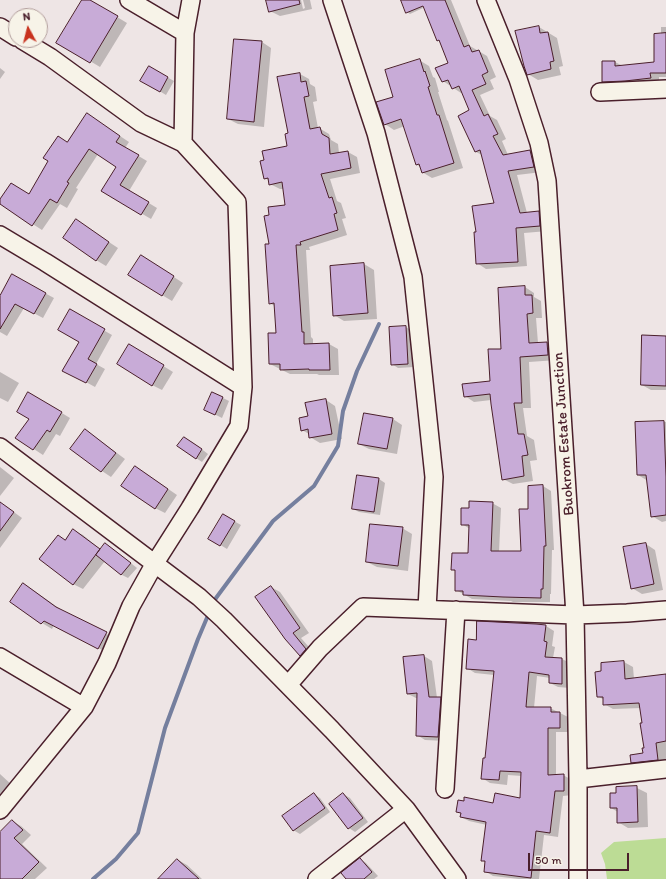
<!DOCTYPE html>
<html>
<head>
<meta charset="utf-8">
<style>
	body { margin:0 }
	#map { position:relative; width:666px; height:879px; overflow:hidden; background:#eee5e5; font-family:Itim,sans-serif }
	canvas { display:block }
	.north { position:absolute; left:8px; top:8px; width:40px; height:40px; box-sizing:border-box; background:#f7f3e8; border:1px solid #b29e9c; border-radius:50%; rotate:353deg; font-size:11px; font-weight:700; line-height:16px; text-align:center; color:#4a1f2b }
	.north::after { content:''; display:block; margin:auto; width:14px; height:18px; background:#c8321e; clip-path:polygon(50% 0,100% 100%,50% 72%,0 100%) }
	.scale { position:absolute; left:528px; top:853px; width:101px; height:18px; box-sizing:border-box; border:2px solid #4a1f2b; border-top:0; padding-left:5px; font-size:12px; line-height:14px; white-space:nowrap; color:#4a1f2b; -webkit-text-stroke:3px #f7f3e8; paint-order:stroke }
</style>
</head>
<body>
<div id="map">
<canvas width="666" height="879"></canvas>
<div class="north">N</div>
<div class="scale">50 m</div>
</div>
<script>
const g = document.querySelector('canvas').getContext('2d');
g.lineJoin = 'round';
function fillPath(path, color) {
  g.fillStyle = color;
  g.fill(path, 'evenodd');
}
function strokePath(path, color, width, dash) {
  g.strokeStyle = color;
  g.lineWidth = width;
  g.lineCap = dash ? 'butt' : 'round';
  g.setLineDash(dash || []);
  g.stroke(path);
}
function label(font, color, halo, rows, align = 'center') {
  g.font = font + ' Itim,sans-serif';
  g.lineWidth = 3.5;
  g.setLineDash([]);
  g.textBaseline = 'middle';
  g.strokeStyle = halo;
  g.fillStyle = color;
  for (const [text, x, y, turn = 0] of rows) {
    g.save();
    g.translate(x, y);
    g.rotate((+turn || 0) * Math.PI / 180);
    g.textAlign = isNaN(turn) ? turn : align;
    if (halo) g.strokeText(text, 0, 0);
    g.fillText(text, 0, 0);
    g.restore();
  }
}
const green = new Path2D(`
	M666 838V879H607L605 864 601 853 614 842Z`);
const shadow = new Path2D(`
	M84 0H89L127 23 100 67 58 42Z
	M267 0H301L303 9 305 8 303 0H310L312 9 280 16 270 11Z
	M409 0H419L423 8 410 14 407 12Z
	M423 0H451L470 46 487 56 496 77 490 80 494 89 480 95 490 116 497 120 506 139 502 141 508 155 530 151 539 157 542 172 517 175 527 213 539 212 548 218V231L524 233 527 266 486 269 477 263V232L495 204 482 155 476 152 470 111 463 92 461 93 443 81 449 63 440 41 438 40Z
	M539 27 557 38 563 66 559 67 561 75 538 80 528 74Z
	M661 27H666V77H659V83L612 86 603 81 615 62 623 66 655 63 661 35Z
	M262 42 271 48 264 127 238 124 228 119Z
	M419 60 429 66 433 77 435 78 439 92H438L447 120 448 121 463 168 432 178 422 172 421 167 417 165 405 126 394 130 385 124 394 97Z
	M149 67 174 81 166 95 141 80Z
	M0 68 5 72 0 79Z
	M300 74 309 79 310 84 315 87 317 101 313 102 318 128H319L329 134 331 140 338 144 339 153 348 152 357 157 360 173 330 179 337 201 341 203 346 218 342 219 347 235 309 247 310 250H306L311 337 313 339V344H329L338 349 339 375H319L317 374H290L270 364 277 334 275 306 269 303 270 216 286 206 284 189H280L270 184V181L265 178 288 146 289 134Z
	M96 120 129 142 125 148 147 161 129 191 157 208 151 219 103 191 117 167 98 154 76 188 78 189 67 208 60 204 42 230 0 203V201L33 198 67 143Z
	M77 221 118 248 106 266 96 260Z
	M151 262 183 283 172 301 162 295Z
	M364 264 374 270 377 319 344 321 334 315 331 267Z
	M13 276 54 298 43 318 24 308 7 336 0 332V298Z
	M525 287 534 293V297L541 301 542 318H536L538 343H547L556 348 557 360 529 362 531 408H523L527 436 534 440 537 460 530 461 533 481 513 484 503 479 491 400 474 402 465 396 491 382Z
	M70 311 112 335 96 364 105 369 95 387 64 370 80 342Z
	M406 327 412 331 414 367 398 368 392 364Z
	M666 337V390H651L642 385Z
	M139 351 173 372 162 390 152 385Z
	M0 372 19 383 8 402 0 398Z
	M29 393 70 418 60 436 56 434 43 455 17 438 30 419Z
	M213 393 229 401 222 418 212 413Z
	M326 400 335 406 342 439 320 443 310 437 309 434 302 430 309 417Z
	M393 419 402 425 397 454 369 449 359 444Z
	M666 422V521L662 522 652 516 648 481 638 475 636 423Z
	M85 430 94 436 125 459 111 477 102 471 71 448Z
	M191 441 208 454 202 462 196 458Z
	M0 467 14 478 0 496Z
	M145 473 177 495 165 513 155 508Z
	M358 476 379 479 385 483 380 515 359 512 353 509Z
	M543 486 551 491 554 550H552L551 594H550V602H513L511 601 472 599 456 590V572L452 569 469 554 470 529 462 524 470 509 492 503 501 508 499 552H522L529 510Z
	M0 502 22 518 0 548Z
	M223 515 241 525 227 549 209 538Z
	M402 528 412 534 408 571 377 567 367 562Z
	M73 530 83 535 101 550 106 544 112 548 137 568 128 578 122 575 105 561 83 589 73 584 58 536 65 540Z
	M646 544 655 550 663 590 642 594 632 588Z
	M24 584 33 590 63 611 116 639 108 653 54 625 52 629 42 623 11 601Z
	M271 587 280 592 309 633 301 638 315 654 309 660 300 655Z
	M546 626 554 631 552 646 555 647 553 658 562 659 570 663V688L558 687 550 683V678L537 676 534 708H550L568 717V732H556V776L563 775 572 780V795L563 796 558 837 544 835 539 879H519L493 876 485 871 486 863 482 860 487 825 469 821 461 817 462 814 457 811 521 800 522 776 508 775 507 785 490 783 482 778 486 759 494 675 475 673 467 668 477 641Z
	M424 656 432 661 437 698H440L449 703 446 741 425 740 417 735 418 698H416L408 694Z
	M624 662 633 667 634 679 666 675V765L641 767 632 762 644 754 645 749 641 708 613 709 604 704V700L598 696 602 672V663Z
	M0 774 13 786 0 797Z
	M617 788H637L647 793 648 827 628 828 618 822V812L611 808 617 794Z
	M314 794 320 798 330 812 300 834 293 830Z
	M343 794 350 798 368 822 355 832 349 828 330 804Z
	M12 821 21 826 31 835 22 844 47 868 35 879H0V834Z
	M360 859 366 863 378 876 374 879H347Z
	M178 860 187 865 202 879H162Z`);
const stream = new Path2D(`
	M213 604 216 598 273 521 314 486 338 446 343 411 357 371 379 324
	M93 879 116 859 138 833 165 728 198 639 209 613`);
const building = new Path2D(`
	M82 0H90L118 16 90 63 56 43Z
	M266 0H299L300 4 269 12Z
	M401 0H445L464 47 469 45 472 52 479 50 488 72 482 75 486 84 472 90 484 116 488 114 498 134 493 136 503 155 530 150 534 167 508 171 520 213 539 211 540 226 516 228 518 262 476 264 474 232H476L472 206 494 203 480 150 475 152 458 116 469 110 459 86 452 89 448 80 442 82 435 68 448 63 439 40 437 41 423 6 406 13Z
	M539 26 540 33 548 32 554 61 550 62 551 69 527 75 524 66 515 31Z
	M666 33V73H650L651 78 625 81 602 82V61H615V66L654 62V34Z
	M234 39 262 41 254 122 227 119Z
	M420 59 424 72 425 71 430 86 428 87 437 115H439L454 163 422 173 419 164 416 165 401 119 384 125 376 102 393 97 385 70Z
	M149 66 168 77 160 92 140 81Z
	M300 73 301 82 306 81 309 96 304 97 310 129 320 127 322 134 329 138 330 154 348 151 351 168 321 174 329 198 332 197 337 213 334 214 338 230 300 242 301 245H296L302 332H304V344L329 343 330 370H309V369L280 370V364H269L268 333H276L274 303 269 304 265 244H269L264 216 269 215 268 207 285 205 282 182 269 185 268 178 264 179 260 161 264 160 262 151 287 146 285 134 288 133 277 77Z
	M87 113 120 136 116 142 139 155 120 185 149 202 141 215 101 191 116 167 89 149 67 182 69 183 57 203 50 199 32 226 0 204V199L11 183 29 194 48 161 43 158 58 136 67 142Z
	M76 219 109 242 96 261 63 238Z
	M141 255 174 276 162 296 128 275Z
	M364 263 368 313 333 316 330 266Z
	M12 274 46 293 34 314 15 304 0 329V296Z
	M525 286V295H532L533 313 527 314 529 343 547 342 548 355 520 357 522 403H514L518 434H524L528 455 522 456 524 476 502 480 491 404 490 394 464 397 462 384 490 381 488 349H501L498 288Z
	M70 309 105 329 88 359 97 364 86 383 62 371 79 342 58 330Z
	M406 326 408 364 391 365 389 327Z
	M642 335 666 336V386L641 385Z
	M129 344 164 365 152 386 117 364Z
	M28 392 62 412 50 432 47 430 33 450 15 438 29 419 17 412Z
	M212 392 223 397 215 415 204 410Z
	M326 399 332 434 309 438 308 429 301 431 299 418 308 416 305 403Z
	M364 413 393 418 387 449 358 444Z
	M664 421 666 477V515L651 517 646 475H637L635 422Z
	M85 429 116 453 101 472 70 449Z
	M184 437 202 449 196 459 177 446Z
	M135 466 168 489 155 509 121 486Z
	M357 475 379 478 374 512 352 509Z
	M543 485 546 546H544L543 589H541V598L503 597 463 595V591H455V570H451L452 553H468L469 525H461V508H469V501L493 502 491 551H521L519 509H528V486Z
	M0 502 14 512 0 531Z
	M223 514 235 521 220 546 208 539Z
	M370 524 403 527 398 566 366 562Z
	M73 529 100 549 73 585 39 559 58 535 65 540Z
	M105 543 131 563 121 575 96 555Z
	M646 543 654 584 631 589 623 547Z
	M23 583 56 607 107 632 98 649 44 621 41 624 10 602Z
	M271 586 300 628 293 633 306 649 300 656 285 639 255 597Z
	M477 621 536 624 546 625 544 641 547 642 545 657 562 658V684L549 683V675L529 672 526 707H551V712H560V728H548V775L564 774V791H555L550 833 536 831 531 878 484 872 485 861H481L486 822 460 817 461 813 456 812 458 800 464 801V797L493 803 495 793 520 798 521 772 500 771 499 780 481 779 483 758H485L494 671 466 669 468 639 476 640Z
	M424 655 429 697H441L438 737 416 736 417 693 407 694 403 657Z
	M624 661 625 679 666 674V741L656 743 658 760 631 763 630 755 643 753 642 748H644L640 723H642L639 703 603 705V697H597L595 672 601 671V663Z
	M637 786 638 822 617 823V808H610V793H616V787Z
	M314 793 325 808 293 831 282 816Z
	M343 793 363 818 348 829 329 804Z
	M12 820 23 830 14 838 39 862 22 879H0V832Z
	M360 858 372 872 364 879H346L341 873Z
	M177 859 199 879H158Z`);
const minor = new Path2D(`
	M129 0 185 33
	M332 0 376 133 413 277 434 477 427 609
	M486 0 518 79 539 143 547 181 575 615 578 779V879
	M0 27 16 37
	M600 92 666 89
	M183 143 185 33 191 0
	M0 235 45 262 243 387
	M0 447 199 597 224 620 332 730 406 809 457 879
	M0 657 84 707
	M288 685 320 648 363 607 575 615 627 613 666 610
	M578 779 666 769
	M445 789 456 610
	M0 810 84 707 107 663 131 606 155 563 190 508 239 426 243 387 237 202 183 143 141 123 50 57 22 40
	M317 879 406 809`);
const streetNames = [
	["Buokrom Estate Junction",564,434,-94]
];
fillPath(green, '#bcdc95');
fillPath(shadow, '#0003');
strokePath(stream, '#757f9e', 4);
fillPath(building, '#c8abd7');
strokePath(building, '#4a1f2b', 1);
strokePath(minor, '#4a1f2b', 20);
strokePath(minor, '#f7f3e8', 17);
label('15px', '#4a1f2b', '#f7f3e8', streetNames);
</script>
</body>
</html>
